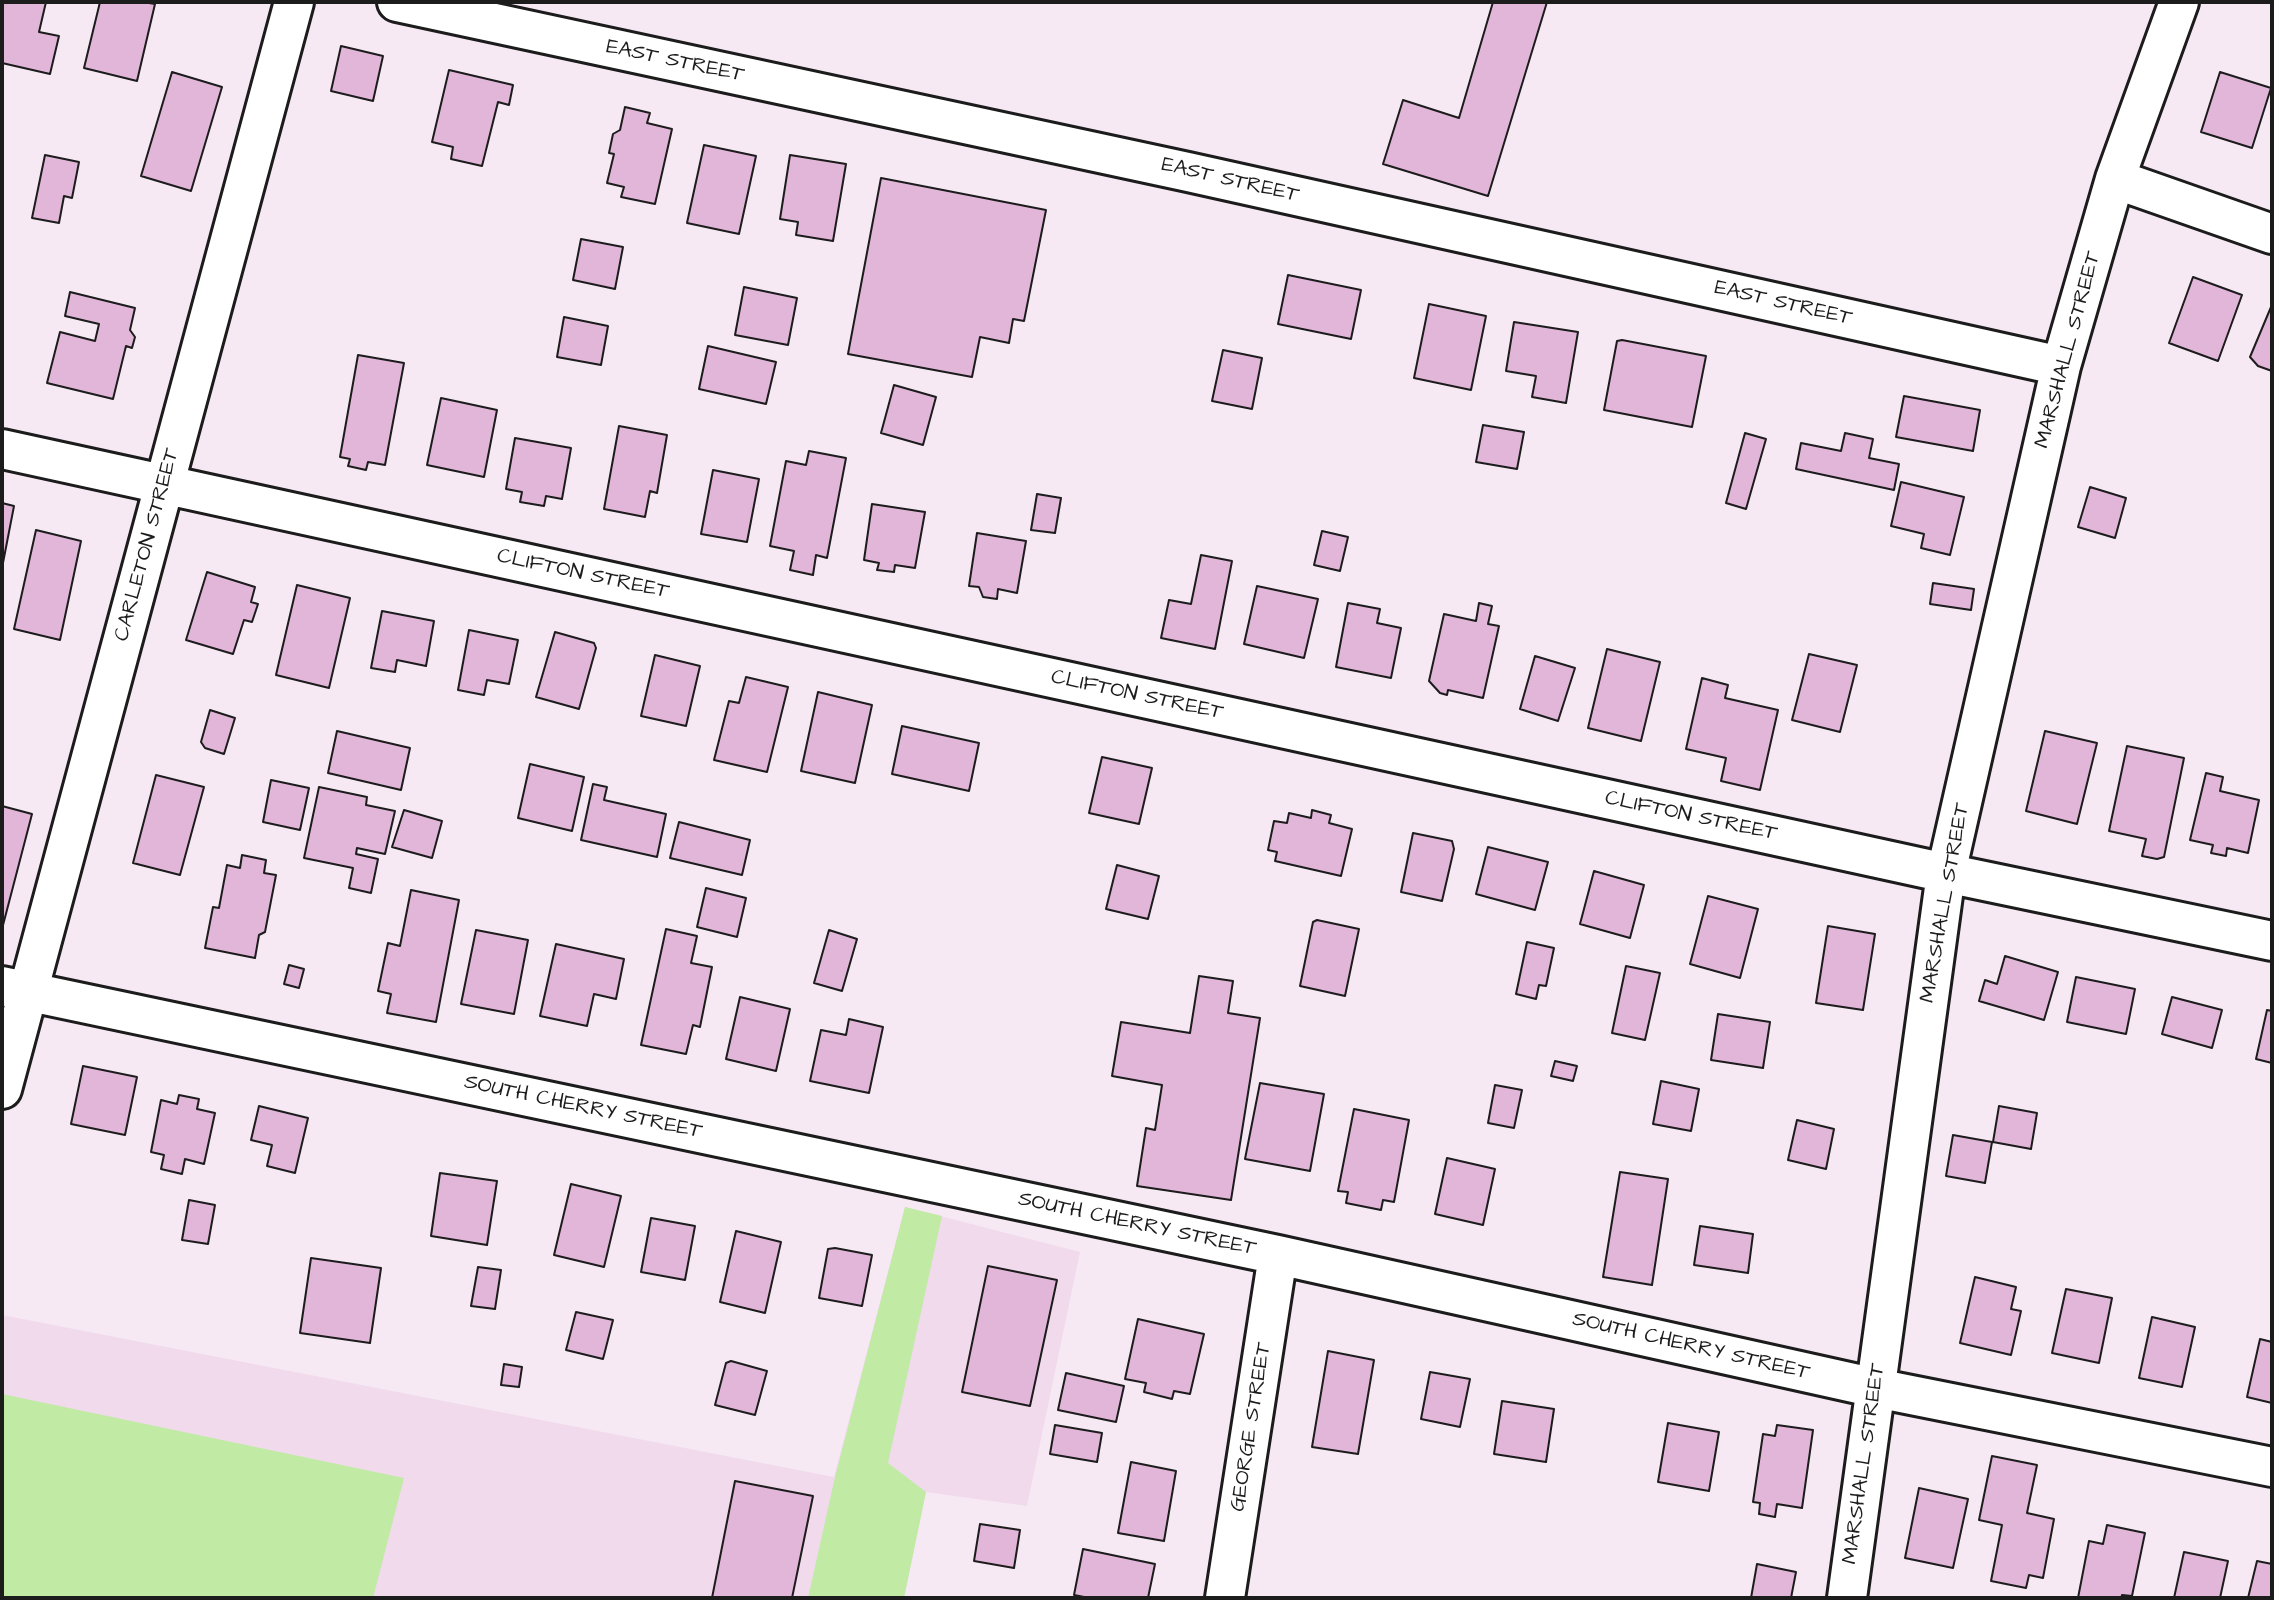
<!DOCTYPE html>
<html>
<head>
<meta charset="utf-8">
<style>
	body { margin:0 }
	#map { position:relative; width:2274px; height:1600px; overflow:hidden; background:#f6e9f4; font-family:"Architects Daughter",sans-serif }
	canvas { display:block }
	.frame { position:absolute; inset:0; border:4px solid #1c1c1c; pointer-events:none }
</style>
</head>
<body>
<div id="map">
<canvas width="2274" height="1600"></canvas>
<div class="frame"></div>
</div>
<script>
const g = document.querySelector('canvas').getContext('2d');
g.lineJoin = 'round';
function fillPath(path, color) {
  g.fillStyle = color;
  g.fill(path, 'evenodd');
}
function strokePath(path, color, width, dash) {
  g.strokeStyle = color;
  g.lineWidth = width;
  g.lineCap = dash ? 'butt' : 'round';
  g.setLineDash(dash || []);
  g.stroke(path);
}
function label(font, color, halo, rows, align = 'center') {
  g.font = font + ' "Architects Daughter",sans-serif';
  g.lineWidth = 5;
  g.setLineDash([]);
  g.textBaseline = 'middle';
  g.strokeStyle = halo;
  g.fillStyle = color;
  for (const [text, x, y, turn = 0] of rows) {
    g.save();
    g.translate(x, y);
    g.rotate((+turn || 0) * Math.PI / 180);
    g.textAlign = isNaN(turn) ? turn : align;
    if (halo) g.strokeText(text, 0, 0);
    g.fillText(text, 0, 0);
    g.restore();
  }
}
const built = new Path2D(`
	M905 1207 1080 1252 1027 1506 926 1492 904 1598H2V1315L834 1477Z`);
const green = new Path2D(`
	M905 1207 942 1216 888 1463 926 1492 904 1598H808L835 1477Z
	M2 1394 404 1478 373 1598H2Z`);
const building = new Path2D(`
	M2 2H46L39 32 59 36 50 74 2 63Z
	M100 2H143L155 4 137 81 84 68Z
	M1493 2H1547L1488 196 1383 164 1403 100 1459 118Z
	M341 46 383 56 373 101 331 91Z
	M449 70 513 85 509 105 498 102 482 166 451 159 453 147 432 142Z
	M172 72 222 87 191 191 141 176Z
	M2220 72 2271 88 2252 148 2201 132Z
	M625 107 650 113 647 123 672 129 655 204 621 197 624 187 607 183 614 154 609 153 613 134 620 130Z
	M704 145 756 156 739 234 687 223Z
	M45 155 79 162 72 198 64 196 59 223 32 218Z
	M790 155 846 164 833 241 796 235 798 222 780 219Z
	M881 178 1046 210 1024 321 1013 319 1009 343 980 337 972 377 848 354Z
	M581 239 623 247 615 289 573 280Z
	M1288 275 1361 290 1351 339 1278 324Z
	M2193 277 2242 295 2218 361 2169 343Z
	M744 287 797 298 788 345 735 335Z
	M70 292 135 308 130 330 135 337 132 348 126 346 113 399 47 383 60 332 95 341 99 324 65 316Z
	M1429 304 1486 316 1471 390 1414 378Z
	M2271 307H2272V371L2258 366 2250 357Z
	M564 317 608 326 601 365 557 357Z
	M1514 322 1578 332 1566 403 1532 397 1536 376 1506 371Z
	M1622 340 1706 356 1692 427 1604 410 1617 341Z
	M708 346 776 362 766 404 699 389Z
	M1223 350 1262 358 1252 409 1212 401Z
	M358 355 404 363 385 465 368 462 366 470 348 466 350 459 340 457Z
	M894 385 936 397 923 445 881 433Z
	M1904 396 1980 410 1973 451 1896 437Z
	M441 398 497 410 484 477 427 465Z
	M1483 425 1524 432 1517 469 1476 462Z
	M619 426 667 435 657 493 650 491 645 517 604 509Z
	M1745 433 1766 439 1746 509 1726 503Z
	M1845 433 1873 439 1869 458 1899 464 1894 490 1796 469 1801 443 1841 451Z
	M515 438 571 448 562 499 546 496 544 506 520 502 522 492 506 489Z
	M809 451 846 458 827 558 816 555 813 575 790 570 794 551 770 546 786 461 806 465Z
	M713 470 759 479 747 542 701 534Z
	M1901 482 1964 497 1950 555 1921 548 1924 534 1891 526Z
	M2090 487 2126 498 2115 538 2078 527Z
	M1037 494 1061 498 1055 533 1031 530Z
	M2 503 14 506 2 568Z
	M872 504 925 512 915 568 895 565 894 572 877 570 879 563 864 560Z
	M36 530 81 541 60 640 14 629Z
	M1322 531 1348 537 1340 571 1314 565Z
	M977 533 1026 541 1017 593 998 589 997 599 983 597 979 587 969 586Z
	M1201 555 1232 561 1215 649 1161 638 1169 600 1191 604Z
	M207 572 255 587 251 602 258 604 252 622 244 620 233 654 186 640Z
	M1933 583 1974 589 1971 610 1930 604Z
	M297 585 350 598 329 688 276 675Z
	M1257 586 1318 599 1304 658 1244 644Z
	M1348 603 1380 609 1377 623 1401 628 1391 678 1336 667Z
	M1479 603 1492 606 1488 624 1499 626 1483 698 1448 690 1447 695 1440 693 1429 681 1444 614 1476 621Z
	M382 611 434 621 426 666 397 660 395 672 371 668Z
	M469 630 518 640 509 684 487 680 484 695 458 690Z
	M555 632 594 643 596 648 579 709 536 697Z
	M1607 649 1660 662 1641 741 1588 728Z
	M1809 654 1857 665 1840 732 1792 720Z
	M655 655 700 666 686 726 641 716Z
	M1535 656 1575 668 1558 721 1520 709Z
	M746 677 788 687 767 772 714 760 729 701 739 703Z
	M1702 678 1728 685 1725 698 1778 710 1760 790 1721 781 1726 758 1686 749Z
	M818 692 872 705 855 783 801 771Z
	M210 710 235 718 224 754 205 748 201 742Z
	M902 726 979 743 969 791 892 774Z
	M337 731 410 748 401 790 328 773Z
	M2045 731 2097 743 2077 824 2026 811Z
	M2127 746 2184 758 2164 857 2157 859 2142 856 2146 839 2109 831Z
	M1102 757 1152 768 1139 824 1089 813Z
	M530 764 584 777 572 831 518 818Z
	M2206 773 2223 777 2220 791 2259 800 2248 853 2227 848 2226 856 2211 853 2213 845 2190 840Z
	M156 775 204 787 180 875 133 863Z
	M271 780 309 788 300 830 263 822Z
	M593 784 607 787 604 800 666 814 657 857 581 840Z
	M319 787 367 797 366 805 395 811 385 854 357 848 356 854 378 859 371 893 349 888 353 868 304 858Z
	M2 806 32 814 2 929Z
	M404 810 442 821 432 858 392 847Z
	M1312 810 1331 815 1329 823 1352 829 1341 876 1275 861 1277 852 1268 850 1274 821 1287 823 1289 813 1311 818Z
	M679 822 750 840 742 875 670 858Z
	M1413 833 1452 841 1454 849 1442 901 1401 892Z
	M1488 847 1548 862 1535 910 1476 894Z
	M242 855 266 860 264 873 276 875 265 932 259 935 255 958 205 948 213 907 219 908 227 865 240 868Z
	M1117 865 1159 876 1148 919 1106 909Z
	M1594 871 1644 885 1630 938 1580 924Z
	M706 888 746 898 737 937 697 927Z
	M411 890 459 900 436 1022 387 1013 391 994 378 991 388 943 400 946Z
	M1708 896 1758 909 1740 978 1690 964Z
	M1317 920 1359 929 1345 996 1300 986 1313 922Z
	M1828 926 1875 934 1863 1010 1816 1003Z
	M666 929 697 936 691 963 712 967 700 1027 693 1025 686 1054 641 1045Z
	M476 930 528 940 514 1014 461 1004Z
	M829 930 857 939 842 991 814 983Z
	M1527 942 1554 948 1546 986 1539 985 1536 999 1516 994Z
	M556 944 624 959 616 999 594 994 587 1026 540 1016Z
	M2005 956 2058 972 2044 1020 1979 1001 1985 980 1997 984Z
	M289 965 304 969 299 988 284 984Z
	M1626 966 1660 973 1645 1040 1612 1033Z
	M1199 976 1233 981 1228 1013 1260 1018 1231 1200 1137 1186 1146 1128 1155 1130 1162 1085 1112 1076 1121 1022 1190 1033Z
	M2076 977 2135 989 2126 1034 2067 1022Z
	M740 997 790 1009 776 1071 726 1059Z
	M2172 997 2222 1010 2212 1048 2162 1034Z
	M2267 1010 2272 1011V1063L2256 1059Z
	M1718 1014 1770 1022 1763 1068 1711 1060Z
	M849 1019 883 1027 869 1093 810 1081 821 1030 846 1035Z
	M1555 1061 1577 1066 1573 1081 1551 1076Z
	M83 1066 137 1077 125 1135 71 1124Z
	M1661 1081 1699 1089 1691 1131 1653 1124Z
	M1260 1083 1324 1094 1310 1171 1245 1159Z
	M1495 1085 1522 1090 1514 1128 1488 1123Z
	M179 1095 199 1099 197 1109 215 1113 204 1164 185 1159 182 1174 161 1169 164 1155 151 1152 161 1100 177 1104Z
	M259 1106 308 1118 295 1173 267 1166 272 1145 251 1140Z
	M1999 1106 2037 1113 2031 1149 1993 1142Z
	M1354 1109 1409 1120 1394 1202 1383 1200 1381 1210 1346 1203 1348 1192 1338 1191Z
	M1797 1120 1834 1129 1826 1169 1788 1160Z
	M1953 1135 1992 1142 1985 1183 1946 1176Z
	M1447 1158 1495 1169 1483 1225 1435 1214Z
	M1620 1172 1668 1179 1652 1285 1603 1277Z
	M440 1173 497 1181 487 1245 431 1236Z
	M571 1184 621 1196 604 1267 554 1255Z
	M189 1200 215 1205 208 1244 182 1240Z
	M651 1218 695 1226 685 1280 641 1272Z
	M1700 1226 1753 1234 1748 1273 1694 1265Z
	M736 1231 781 1242 765 1313 720 1302Z
	M835 1248 872 1255 862 1306 819 1298 828 1249Z
	M311 1258 381 1268 370 1343 300 1333Z
	M988 1266 1057 1280 1030 1406 962 1392Z
	M478 1267 501 1270 495 1309 471 1306Z
	M1975 1277 2016 1287 2011 1309 2021 1311 2011 1355 1960 1343Z
	M2066 1289 2112 1298 2099 1363 2052 1353Z
	M576 1312 613 1320 603 1359 566 1350Z
	M2152 1317 2195 1327 2182 1387 2139 1378Z
	M1138 1319 1204 1334 1190 1394 1174 1391 1172 1399 1144 1392 1146 1383 1125 1379Z
	M2260 1339 2272 1342V1403L2247 1397Z
	M1328 1351 1374 1360 1358 1454 1312 1447Z
	M731 1361 767 1371 755 1415 715 1405 726 1363Z
	M504 1364 522 1367 519 1387 501 1385Z
	M1430 1372 1470 1379 1460 1427 1421 1419Z
	M1066 1373 1124 1386 1116 1422 1058 1410Z
	M1502 1401 1554 1409 1546 1462 1494 1454Z
	M1668 1423 1719 1432 1709 1491 1658 1482Z
	M1055 1425 1102 1433 1097 1462 1050 1454Z
	M1777 1425 1813 1430 1802 1508 1777 1504 1775 1517 1759 1514 1760 1503 1753 1502 1763 1434 1775 1436Z
	M1992 1456 2037 1465 2027 1513 2054 1519 2043 1578 2029 1575 2026 1588 1991 1581 2002 1525 1979 1520Z
	M1131 1462 1176 1471 1164 1541 1118 1533Z
	M735 1481 813 1496 792 1598H712Z
	M1919 1488 1968 1499 1953 1568 1905 1558Z
	M980 1524 1020 1530 1014 1568 974 1561Z
	M2107 1525 2145 1533 2132 1596 2122 1595 2121 1598H2078L2089 1541 2103 1544Z
	M1083 1549 1155 1564 1148 1598H1089L1074 1595Z
	M2184 1552 2228 1561 2220 1598H2174Z
	M2257 1561 2272 1564V1598H2248Z
	M1757 1564 1796 1572 1791 1598H1751Z`);
const street = new Path2D(`
	M397 2 1188 172 2061 366
	M2115 179 2272 234
	M2 449 1946 873 2272 941
	M2 986 1278 1255 1876 1388 2272 1467
	M2 1089 294 2
	M1225 1598 1278 1255
	M1847 1598 1946 873 2061 366 2115 179 2179 2`);
const streetNames = [
	["EAST STREET",675,62,12],
	["EAST STREET",1230,181,13],
	["EAST STREET",1783,304,13],
	["MARSHALL STREET",2069,350,-75],
	["CARLETON STREET",148,545,-75],
	["CLIFTON STREET",583,575,12],
	["CLIFTON STREET",1137,696,12],
	["CLIFTON STREET",1691,817,12],
	["MARSHALL STREET",1946,903,-80],
	["SOUTH CHERRY STREET",583,1108,12],
	["SOUTH CHERRY STREET",1137,1225,12],
	["SOUTH CHERRY STREET",1691,1347,13],
	["GEORGE STREET",1252,1427,-81],
	["MARSHALL STREET",1865,1464,-82]
];
fillPath(built, '#f0daec');
fillPath(green, '#c1eaa5');
fillPath(building, '#e2b6d9');
strokePath(building, '#1c1c1c', 2);
strokePath(street, '#1c1c1c', 44);
strokePath(street, '#fff', 38);
label('21px', '#1c1c1c', '#fff', streetNames);
</script>
</body>
</html>
